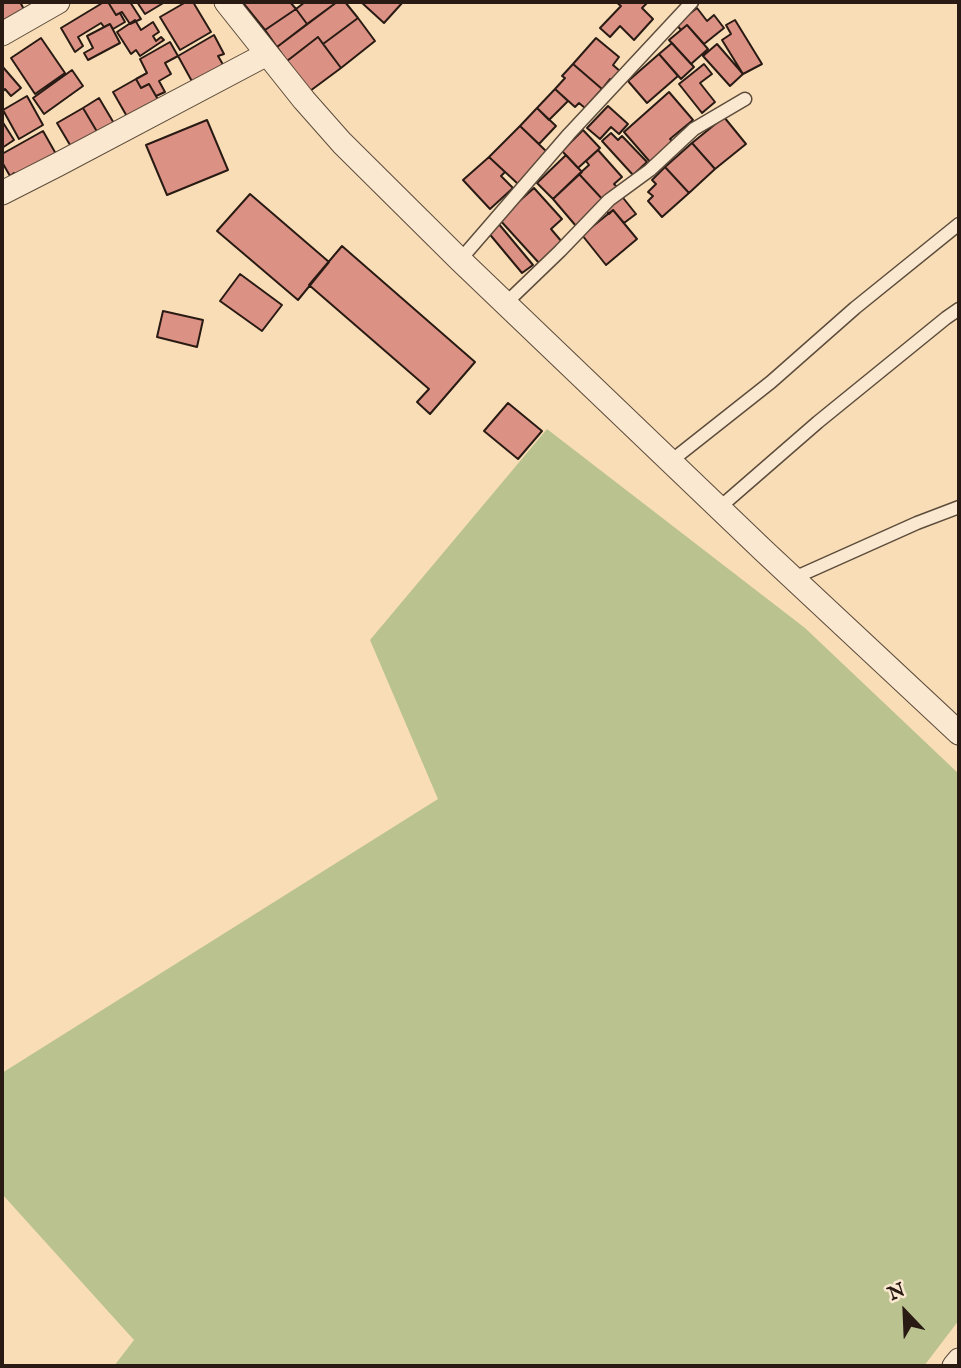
<!DOCTYPE html>
<html>
<head>
<meta charset="utf-8">
<style>
	body { margin:0 }
	#map { position:relative; width:961px; height:1368px; overflow:hidden; background:#f8ddb6; font-family:"IM FELL English",serif }
	canvas { display:block }
	.frame { position:absolute; inset:0; border:4px solid #291b14; pointer-events:none }
	.north { position:absolute; left:870px; top:1277px; width:70px; height:70px; -webkit-text-stroke:5px #fae9d0; paint-order:stroke; rotate:337deg; font-size:19px; font-weight:700; line-height:28px; text-align:center; color:#291b14 }
	.north::after { content:''; display:block; margin:auto; width:24px; height:32px; background:#291b14; clip-path:polygon(50% 0,100% 100%,50% 72%,0 100%) }
</style>
</head>
<body>
<div id="map">
<canvas width="961" height="1368"></canvas>
<div class="frame"></div>
<div class="north">N</div>
</div>
<script>
const g = document.querySelector('canvas').getContext('2d');
g.lineJoin = 'round';
function fillPath(path, color) {
  g.fillStyle = color;
  g.fill(path, 'evenodd');
}
function strokePath(path, color, width, dash) {
  g.strokeStyle = color;
  g.lineWidth = width;
  g.lineCap = dash ? 'butt' : 'round';
  g.setLineDash(dash || []);
  g.stroke(path);
}
const green = new Path2D(`
	M547 429 805 628 959 774V1320L924 1366H114L134 1340 2 1194V1073L438 799 370 640Z`);
const building = new Path2D(`
	M2 2H20L26 13 2 25Z
	M104 2H108L116 15 120 13 125 22 113 29 110 24 104 27 101 23 78 37 83 46 75 52 61 28Z
	M108 2H130L141 19 130 24 122 12 116 15Z
	M137 2H165L145 14Z
	M186 2H193L211 32 180 50 160 17Z
	M247 2H290L296 9 265 30 244 4Z
	M305 2H337L307 24 296 9Z
	M337 2H345L358 18 323 44 318 37 287 61 277 47Z
	M361 2H403L384 23Z
	M616 2H645L647 3 642 8 653 19 634 40 620 26 610 37 600 28 621 6Z
	M697 8 707 21 714 15 724 28 704 44 687 25 681 30 676 24Z
	M296 9 307 24 277 47 265 30Z
	M358 18 375 41 341 68 323 44Z
	M135 20 141 30 153 22 159 32 153 36 156 41 161 37 164 40 140 56 136 50 131 54 117 32Z
	M735 20 762 64 743 74 722 40 731 34 726 25Z
	M110 24 120 43 88 60 84 53 93 48 87 36Z
	M687 25 708 49 691 64 669 40Z
	M214 35 224 54 218 56 225 68 194 85 178 56Z
	M318 37 341 68 310 91 287 61Z
	M41 38 65 73 35 94 11 58Z
	M596 38 619 57 613 65 622 73 613 82 610 79 602 89 573 64Z
	M170 42 178 56 165 63 171 74 159 81 165 92 156 96 149 84 141 88 136 79 147 73 140 59Z
	M672 43 694 67 681 79 659 54Z
	M717 44 743 74 730 86 703 56Z
	M659 54 678 76 647 103 628 81Z
	M573 64 602 89 585 108 579 103 575 107 555 89 565 78 562 76Z
	M704 64 712 74 700 83 715 102 702 113 679 84Z
	M2 66 21 88 11 96 5 89 2 92Z
	M72 70 83 86 44 114 33 98Z
	M136 79 141 88 149 84 160 103 129 120 113 92Z
	M555 89 568 101 549 120 537 108Z
	M669 92 693 120 670 139 674 143 651 163 624 132Z
	M27 96 43 125 19 139 3 110Z
	M99 98 115 125 99 135 83 108Z
	M608 106 628 124 619 134 611 127 600 139 587 128Z
	M83 108 99 135 73 150 57 123Z
	M537 108 556 126 539 144 520 126Z
	M724 117 746 144 715 169 692 143Z
	M207 120 228 170 167 195 146 145Z
	M2 121 14 140 2 148Z
	M520 126 548 153 518 184 489 157Z
	M583 130 600 148 578 168 562 151Z
	M43 131 56 154 16 177 14 173 10 176 2 162V154Z
	M611 133 618 140 622 136 647 162 633 175 602 141Z
	M692 143 715 169 689 193 665 167Z
	M598 150 622 177 614 184 618 188 604 201 579 174 589 165 586 161Z
	M566 155 582 172 553 199 537 183Z
	M489 157 505 172 501 176 513 188 490 209 463 180Z
	M665 167 689 193 662 217 648 201 653 196 648 192 656 184 652 180Z
	M579 174 604 201 576 226 553 199Z
	M534 188 562 219 551 229 562 242 539 263 499 219Z
	M250 194 329 262 298 300 217 231Z
	M620 194 636 214 624 223 613 210 609 214 603 207Z
	M613 210 637 239 606 265 582 235Z
	M498 223 533 265 522 273 487 231Z
	M342 246 475 362 430 414 417 402 429 389 309 285Z
	M240 274 282 305 262 331 220 301Z
	M163 311 203 320 197 347 157 337Z
	M508 403 542 431 518 459 484 431Z`);
const service = new Path2D(`
	M460 260 569 134 692 2
	M506 303 560 251 609 200 650 170 694 129 745 99
	M671 461 771 382 855 308 959 224
	M719 508 818 422 946 318 959 309
	M794 578 917 523 959 507`);
const minor = new Path2D(`
	M226 2 304 100 342 143 460 260 764 551 959 733
	M2 34 58 2
	M2 193 57 165 267 54
	M954 1366 959 1360`);
fillPath(green, '#bac290');
fillPath(building, '#db9284');
strokePath(building, '#291b14', 2);
strokePath(service, '#5d4c3c', 15);
strokePath(minor, '#5d4c3c', 25);
strokePath(service, '#fae9d0', 12);
strokePath(minor, '#fae9d0', 23);
</script>
</body>
</html>
